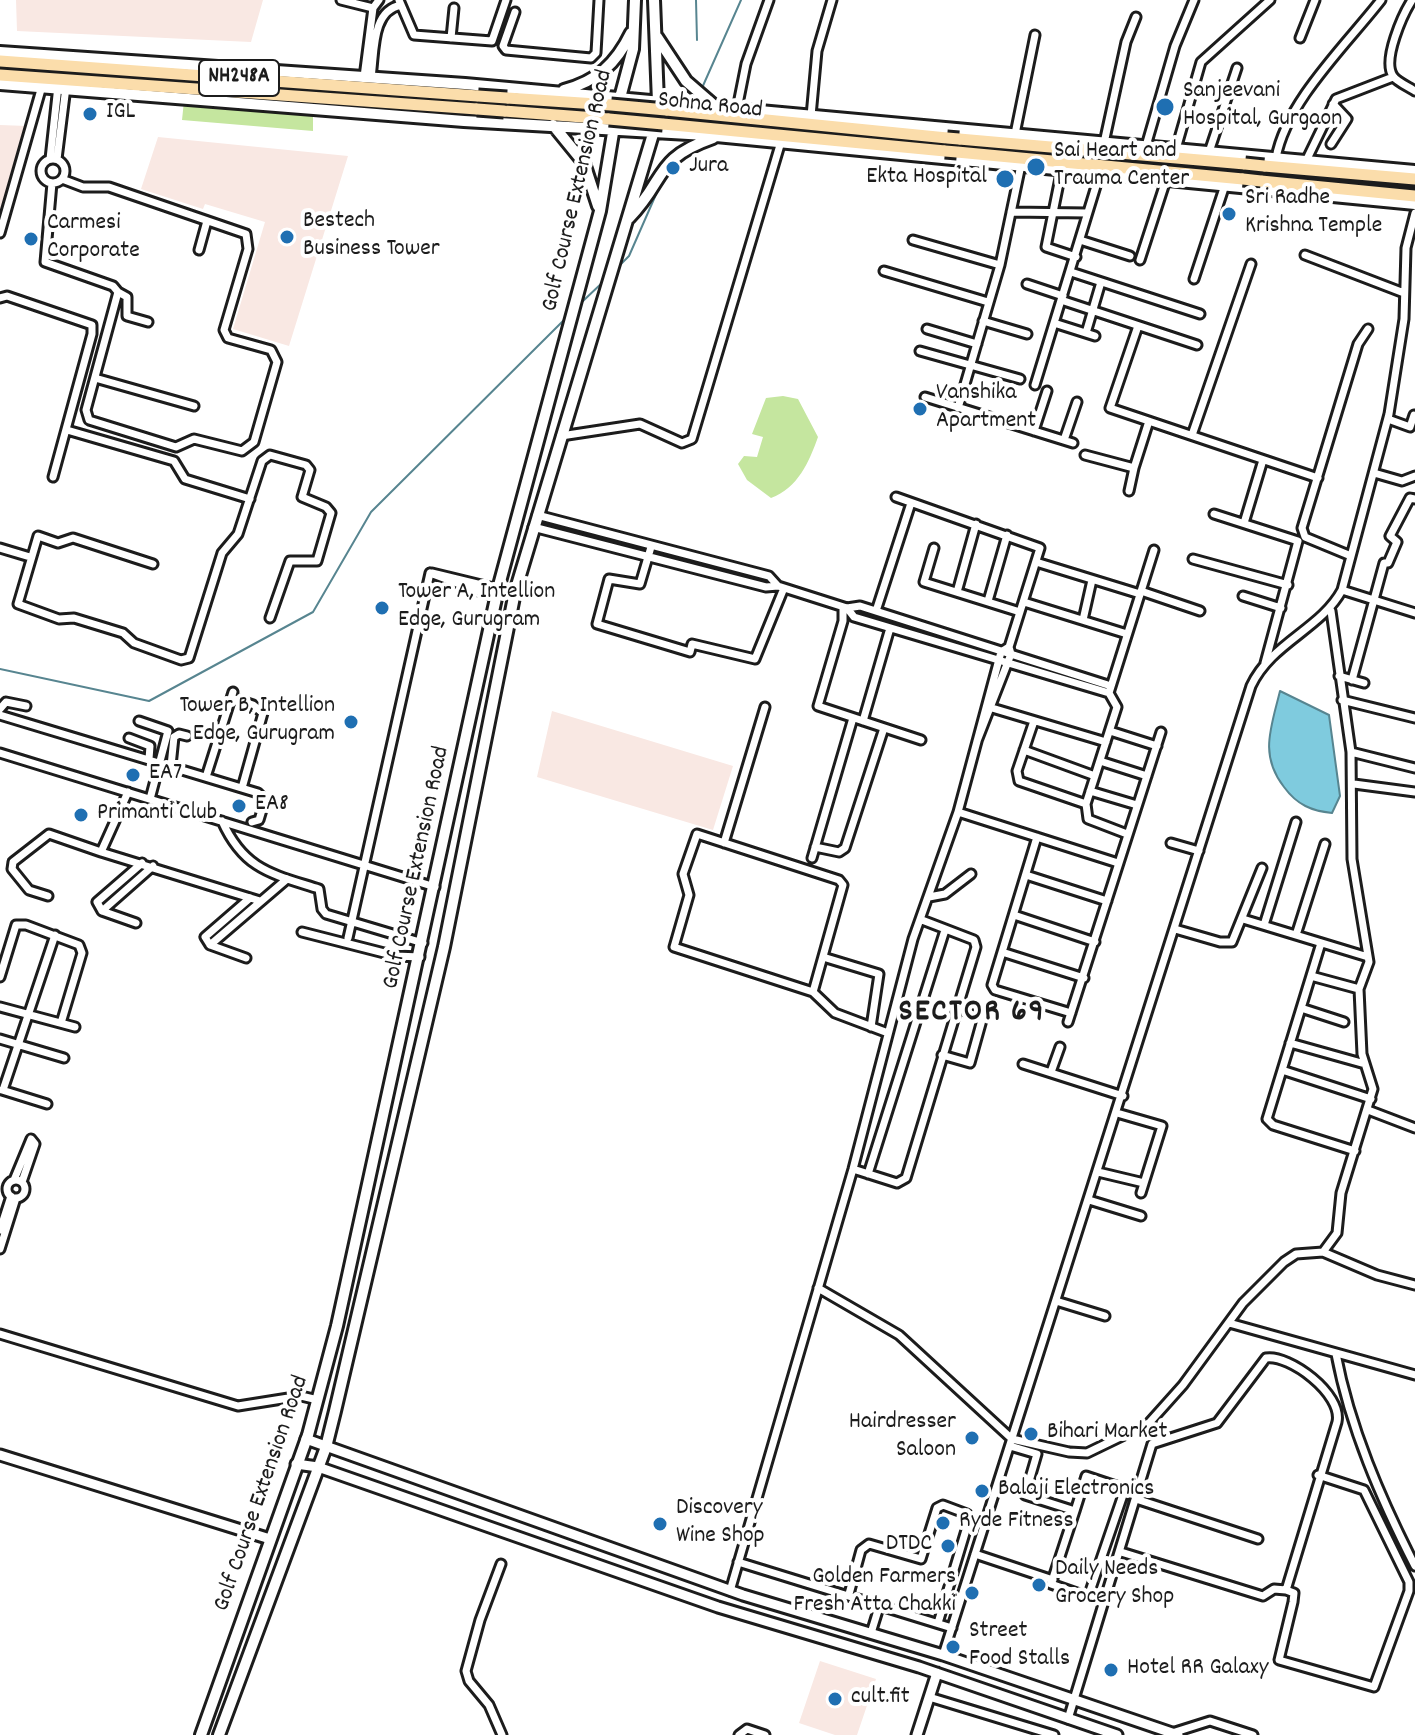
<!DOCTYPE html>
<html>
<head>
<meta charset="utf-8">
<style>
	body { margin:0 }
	canvas { display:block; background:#fff }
</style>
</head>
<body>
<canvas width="1415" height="1735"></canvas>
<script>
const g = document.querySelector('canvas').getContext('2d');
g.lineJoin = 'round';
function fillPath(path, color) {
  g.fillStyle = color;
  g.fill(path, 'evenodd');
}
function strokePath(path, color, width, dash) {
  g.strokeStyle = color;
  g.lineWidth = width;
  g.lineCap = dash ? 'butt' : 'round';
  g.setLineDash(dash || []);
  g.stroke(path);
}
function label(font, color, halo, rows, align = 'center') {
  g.font = font + ' Dekko,sans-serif';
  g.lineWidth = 8;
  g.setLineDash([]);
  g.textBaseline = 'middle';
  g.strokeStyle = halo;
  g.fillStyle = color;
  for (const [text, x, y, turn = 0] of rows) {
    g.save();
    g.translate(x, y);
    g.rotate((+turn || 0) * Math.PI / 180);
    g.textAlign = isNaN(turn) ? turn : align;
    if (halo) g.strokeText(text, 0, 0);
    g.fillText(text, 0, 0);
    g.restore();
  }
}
const built = new Path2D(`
	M16 0H263L251 42 17 31Z
	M0 125 27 126 0 211Z
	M158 137 348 156 289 346 233 329 265 222 205 204 203 209 141 189Z
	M552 711 733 766 713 830 537 777Z
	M820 1661 876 1679 857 1735H835L799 1723Z`);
const green = new Path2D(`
	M184 101 313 111V131L182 120Z
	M783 396 798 399 818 437C809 462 798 488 771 498L747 480 738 464 744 456 757 457 763 437 752 434 766 398Z`);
const water = new Path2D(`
	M1280 691 1329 715 1340 796 1332 813C1312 811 1297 805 1284 787 1259 755 1271 728 1280 691Z`);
const stream = new Path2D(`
	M696 0 697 40
	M702 88 741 0
	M616 269 629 256 661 183
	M583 301 603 282
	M0 669 149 701 313 612 371 512 565 319`);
const minor = new Path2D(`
	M341 0 373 8
	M399 0 414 35 492 41 506 0
	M1412 0C1403 14 1382 60 1393 76 1397 82 1409 87 1415 91
	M515 12 503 46 506 50 591 58 596 53 599 0
	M451 38 454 8
	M1300 38 1315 0
	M364 77 373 8 379 0
	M371 77C375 52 371 11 401 5
	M737 109 746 64 769 0
	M811 116 817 51 832 0
	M1015 134 1035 35
	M1104 143 1126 42 1136 17
	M1331 144 1347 119 1333 104
	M1146 146 1175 46 1194 0
	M1176 149 1201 62 1270 0
	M1209 152 1237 68
	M1276 158C1286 102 1346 45 1381 0
	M41 171a12 12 0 1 1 24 0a12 12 0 1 1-24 0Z
	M50 159 58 86
	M57 159 66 87
	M1306 161 1336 99 1393 77
	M1062 168 1046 247 1076 257
	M52 183 45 262 113 286 118 292 86 410 89 420 176 447 194 439 242 451 254 442 277 362 271 350 228 338 224 330 248 249 246 234 109 187H83L62 179
	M1011 212 1087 213
	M0 233 42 86
	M913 240 1000 265
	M1080 240 1130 256
	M199 250 207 221
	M1305 255 1404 293
	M1140 260 1166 180
	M884 271 988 302
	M1071 272 1200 314
	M1194 279 1225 185
	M1027 284 1063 296
	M118 292 127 297V316L148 322
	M0 298 7 296 92 325V334L53 477
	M1061 300 1197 345
	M983 321 1027 334
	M1054 323 1095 336
	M1138 326 1110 408 1318 478
	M927 329 977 344
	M1086 333 1101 282
	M920 351 1020 379
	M95 378 194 406
	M1035 385 1100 173
	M925 397 1073 443
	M958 408 1000 265 1021 165
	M1388 419 1410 427 1414 415
	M67 430 174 461 185 479 250 499
	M1034 431 1047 391
	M1192 435 1251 264
	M561 436 640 424 682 443 692 439 780 145
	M1064 440 1077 402
	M1085 455 1134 468 1149 421
	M1374 473 1402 481 1415 476
	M1129 491 1134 468
	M896 497 1040 548 1009 647 1011 654 977 741
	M1214 514 1298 541 1265 663
	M537 515 769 576 778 586
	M1244 523 1263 460
	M533 527 766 587 778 586 847 608 860 606 1111 686
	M651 547 640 584 609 579 597 624 690 652 692 644 755 659 784 588
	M0 548 30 557
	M934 548 924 582 1020 612
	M1351 556 1305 537 1302 528 1358 344 1368 329
	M1193 559 1288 585
	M1036 562 1140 594
	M153 564 73 538 58 543 38 536 18 604 59 619 74 618 123 633 134 643 181 660 189 658 222 553 238 534 262 461 270 455 306 465 310 470 302 497 326 507 331 513 317 561H290L270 618
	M430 573 497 598
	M432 573 498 589
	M1342 590 1415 613
	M1141 591 1200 611
	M957 592 976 524
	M1243 596 1281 608
	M988 601 1007 535
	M1024 602 1127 634
	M843 607V621L818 706 921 740
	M847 608 854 617 1109 693
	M876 611 911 503
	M1083 620 1092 580
	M1339 676 1364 683
	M1352 680 1384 563H1388L1397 542 1390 536 1410 498 1415 499
	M232 698 253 705 263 713 242 788
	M1342 700 1415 718
	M992 708 1106 742
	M0 709 6 702 26 706
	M0 715 258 793 265 800 259 820 252 822
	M139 721 168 731 150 799
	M863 721 890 628
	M1034 721 1017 771 1019 781 1086 804
	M1110 731 1157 746
	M129 738 150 746 149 759
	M1024 750 1095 776
	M1351 752 1415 768
	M0 753 435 887
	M1100 761 1147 776
	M171 766 174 737 179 734 187 736
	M206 777 233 692
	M1354 784 1415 792
	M1090 791 1137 805
	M128 792 101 852 260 901
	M958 812 1118 863
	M222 821C244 870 272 874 319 889L322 909 326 914 423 943
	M1127 834 1088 819 1086 804 1117 707 1109 693 1154 550
	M1037 837 992 985 995 990 1071 1013
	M724 843 765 707
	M1171 843 1199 851
	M815 847 839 852 845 848 884 728
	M812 858 853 718
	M1026 875 1107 901
	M48 896 29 890 12 869 13 862 49 834 101 852
	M929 897 945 894 971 874
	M102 911 153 866
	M1014 915 1095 942
	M1243 919 1368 957
	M136 923 102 911 97 902 142 863
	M1264 925 1296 822
	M1175 929 1220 942H1232L1262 868
	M302 932 396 956 420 957
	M1296 935 1325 844
	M348 938 430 573
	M1321 943 1267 1119 1273 1125 1355 1151
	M210 945 287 879
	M1002 952 1084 978
	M823 957 879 974 871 1027
	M246 958 210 945 205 937 250 898
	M1311 976 1359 989
	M0 977 16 925H26L79 945 82 953 61 1023
	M813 992 843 885 839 880 697 834 683 874 689 895 674 947 813 992 835 1013 888 1033
	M0 1007 75 1027
	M1301 1008 1344 1022
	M1068 1022 1161 732
	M0 1039 64 1058
	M1290 1043 1365 1064
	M942 1055 970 1063 982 1020 958 1007
	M1023 1064 1123 1096
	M1282 1070 1371 1099
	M1051 1072 1060 1047
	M2 1090 47 1104
	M3 1090 55 935
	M1368 1110 1415 1128
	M1117 1113 1162 1126 1141 1193
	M853 1169 897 1183 906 1178 976 947 974 940 922 920
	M1098 1172 1144 1183
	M868 1174 945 930
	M14 1180 31 1139 35 1144 22 1182
	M7 1189a9 9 0 1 1 18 0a9 9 0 1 1-18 0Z
	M1089 1200 1141 1216
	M0 1230 11 1196
	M0 1249 16 1198
	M1323 1252 1377 1275 1415 1285
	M818 1288 899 1335 1012 1439 1069 1452 1087 1453 1149 1423 1183 1385 1243 1303 1284 1262 1296 1254 1323 1252 1337 1233 1341 1193 1373 1089 1362 1054 1359 989 1369 962 1352 859 1351 752 1331 611
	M1056 1301 1105 1316
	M1229 1323 1415 1375
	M0 1334 238 1406 301 1396 318 1400
	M1336 1354C1350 1428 1381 1499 1415 1566
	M1010 1446 1037 1454 1025 1495 1075 1511 1086 1476 1125 1489 1088 1597 1051 1584 1075 1511
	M1136 1499 1258 1539
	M975 1554 1053 1580
	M738 1562 952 1628
	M501 1564 480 1620 466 1671 469 1681 489 1705 502 1735
	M1286 1590 1294 1593 1293 1602 1279 1660 1374 1687 1409 1591V1582L1364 1490 1318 1475
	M730 1591 853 1169 913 939 958 812 1001 652 1009 647
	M849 1594 861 1550 869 1544 921 1559 937 1508 943 1505 967 1514 969 1520 938 1623
	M871 1633 880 1604
	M943 1655 1251 686C1271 643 1321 629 1342 590L1389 414 1404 319 1406 248 1415 213
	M929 1697 1054 1735
	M1068 1719 1152 1444 1217 1423 1266 1358C1289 1354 1343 1394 1337 1422L1286 1590 1274 1589 1263 1596 1121 1552
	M1172 1733 1210 1721 1253 1735
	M739 1735 747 1729 765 1735`);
const tertiary = new Path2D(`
	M306 1439 743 1595 943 1655 1178 1735
	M0 1455 270 1539
	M296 1464 318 1467 718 1607 919 1667 1117 1735
	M917 1735 937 1673`);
const secondary = new Path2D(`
	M657 37 686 81 716 107
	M0 52 465 84 1415 171
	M0 84 464 121 706 135 1415 204
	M564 90C597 81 616 64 631 33
	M553 125 584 163 598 206
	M629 218C667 179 653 159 713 138
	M201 1735 308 1435 337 1326 498 589 600 211 617 109 633 49 635 0
	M219 1735 326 1447 335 1411 444 947 515 592 653 134 658 102 654 0`);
const trunk = new Path2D(`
	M0 61 478 96
	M0 75 477 109
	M507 98 611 105
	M666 110 947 138
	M504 111 609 119
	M663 124 945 151
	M959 139 1245 164
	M957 152 1243 179
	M1264 166 1415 179
	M1261 181 1415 196`);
const trunkBridge = new Path2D(`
	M478 96 507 98
	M611 105 666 110
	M477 109 504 111
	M609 119 663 124
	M947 138 959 139
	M945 151 957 152
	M1245 164 1264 166
	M1243 179 1261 181`);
const markers = [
	[1165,107,10,"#1f6fb2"],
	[90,114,8,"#1f6fb2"],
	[1036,167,10,"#1f6fb2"],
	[673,168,8,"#1f6fb2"],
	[1005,179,10,"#1f6fb2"],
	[1229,214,8,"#1f6fb2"],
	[287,237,8,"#1f6fb2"],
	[31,239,8,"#1f6fb2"],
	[920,409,8,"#1f6fb2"],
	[382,608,8,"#1f6fb2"],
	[351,722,8,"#1f6fb2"],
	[133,775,8,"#1f6fb2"],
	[239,806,8,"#1f6fb2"],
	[81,815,8,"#1f6fb2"],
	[1031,1434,8,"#1f6fb2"],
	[972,1438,8,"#1f6fb2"],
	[982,1491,8,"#1f6fb2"],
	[943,1523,8,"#1f6fb2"],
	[660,1524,8,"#1f6fb2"],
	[948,1546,8,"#1f6fb2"],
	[1039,1585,8,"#1f6fb2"],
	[972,1593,8,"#1f6fb2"],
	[953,1647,8,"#1f6fb2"],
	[1111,1670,8,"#1f6fb2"],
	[835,1699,8,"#1f6fb2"]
];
const shields = [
	[239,78,80]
];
const shieldNames = [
	["NH248A",239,78]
];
const poiNames = [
	["Sanjeevani",1183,93],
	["Hospital, Gurgaon",1183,121],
	["IGL",106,114],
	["Sai Heart and",1054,153],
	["Trauma Center",1054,181],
	["Jura",689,168],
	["Ekta Hospital",987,179,"right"],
	["Sri Radhe",1245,200],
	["Krishna Temple",1245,228],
	["Bestech",303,223],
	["Business Tower",303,251],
	["Carmesi",47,225],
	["Corporate",47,253],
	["Vanshika",936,395],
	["Apartment",936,423],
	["Tower A, Intellion",398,594],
	["Edge, Gurugram",398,622],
	["Tower B, Intellion",335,708,"right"],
	["Edge, Gurugram",335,736,"right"],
	["EA7",149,775],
	["EA8",255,806],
	["Primanti Club",97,815],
	["Hairdresser",956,1424,"right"],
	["Saloon",956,1452,"right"],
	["Bihari Market",1047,1434],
	["Balaji Electronics",998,1491],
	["Discovery",676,1510],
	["Wine Shop",676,1538],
	["Ryde Fitness",959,1523],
	["DTDC",932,1546,"right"],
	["Daily Needs",1055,1571],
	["Grocery Shop",1055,1599],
	["Golden Farmers",956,1579,"right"],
	["Fresh Atta Chakki",956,1607,"right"],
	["Street",969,1633],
	["Food Stalls",969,1661],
	["Hotel RR Galaxy",1127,1670],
	["cult.fit",851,1699]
];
const streetNames = [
	["Sohna Road",710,107,6],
	["Golf Course Extension Road",579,191,-77],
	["Golf Course Extension Road",418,868,-78],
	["Golf Course Extension Road",263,1494,-71]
];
const districtNames = [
	["SECTOR 69",972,1015]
];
fillPath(built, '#f9e8e3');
fillPath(green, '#c5e69f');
fillPath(water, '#7fcbde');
strokePath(water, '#578590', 2);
strokePath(stream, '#578590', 2);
strokePath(minor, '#1c1c1c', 13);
strokePath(tertiary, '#1c1c1c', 15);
strokePath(secondary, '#1c1c1c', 16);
strokePath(trunk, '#1c1c1c', 17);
strokePath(minor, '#fff', 7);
strokePath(tertiary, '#fff', 9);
strokePath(secondary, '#fff', 10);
strokePath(trunk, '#fbddab', 11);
strokePath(trunkBridge, '#1c1c1c', 17, []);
strokePath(trunkBridge, '#fbddab', 11);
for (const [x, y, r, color] of markers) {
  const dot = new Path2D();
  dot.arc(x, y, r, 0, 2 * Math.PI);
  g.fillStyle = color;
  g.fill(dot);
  strokePath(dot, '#fff', 3);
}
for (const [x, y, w] of shields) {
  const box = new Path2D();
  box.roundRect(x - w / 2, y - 18, w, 36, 6);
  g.fillStyle = '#fff';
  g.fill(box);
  strokePath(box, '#1c1c1c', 2);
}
label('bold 22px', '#1c1c1c', null, shieldNames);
label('24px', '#1c1c1c', '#fff', poiNames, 'left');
label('24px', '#1c1c1c', '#fff', streetNames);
g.letterSpacing = '2px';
label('bold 32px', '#1c1c1c', '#fff', districtNames);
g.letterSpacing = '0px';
</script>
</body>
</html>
